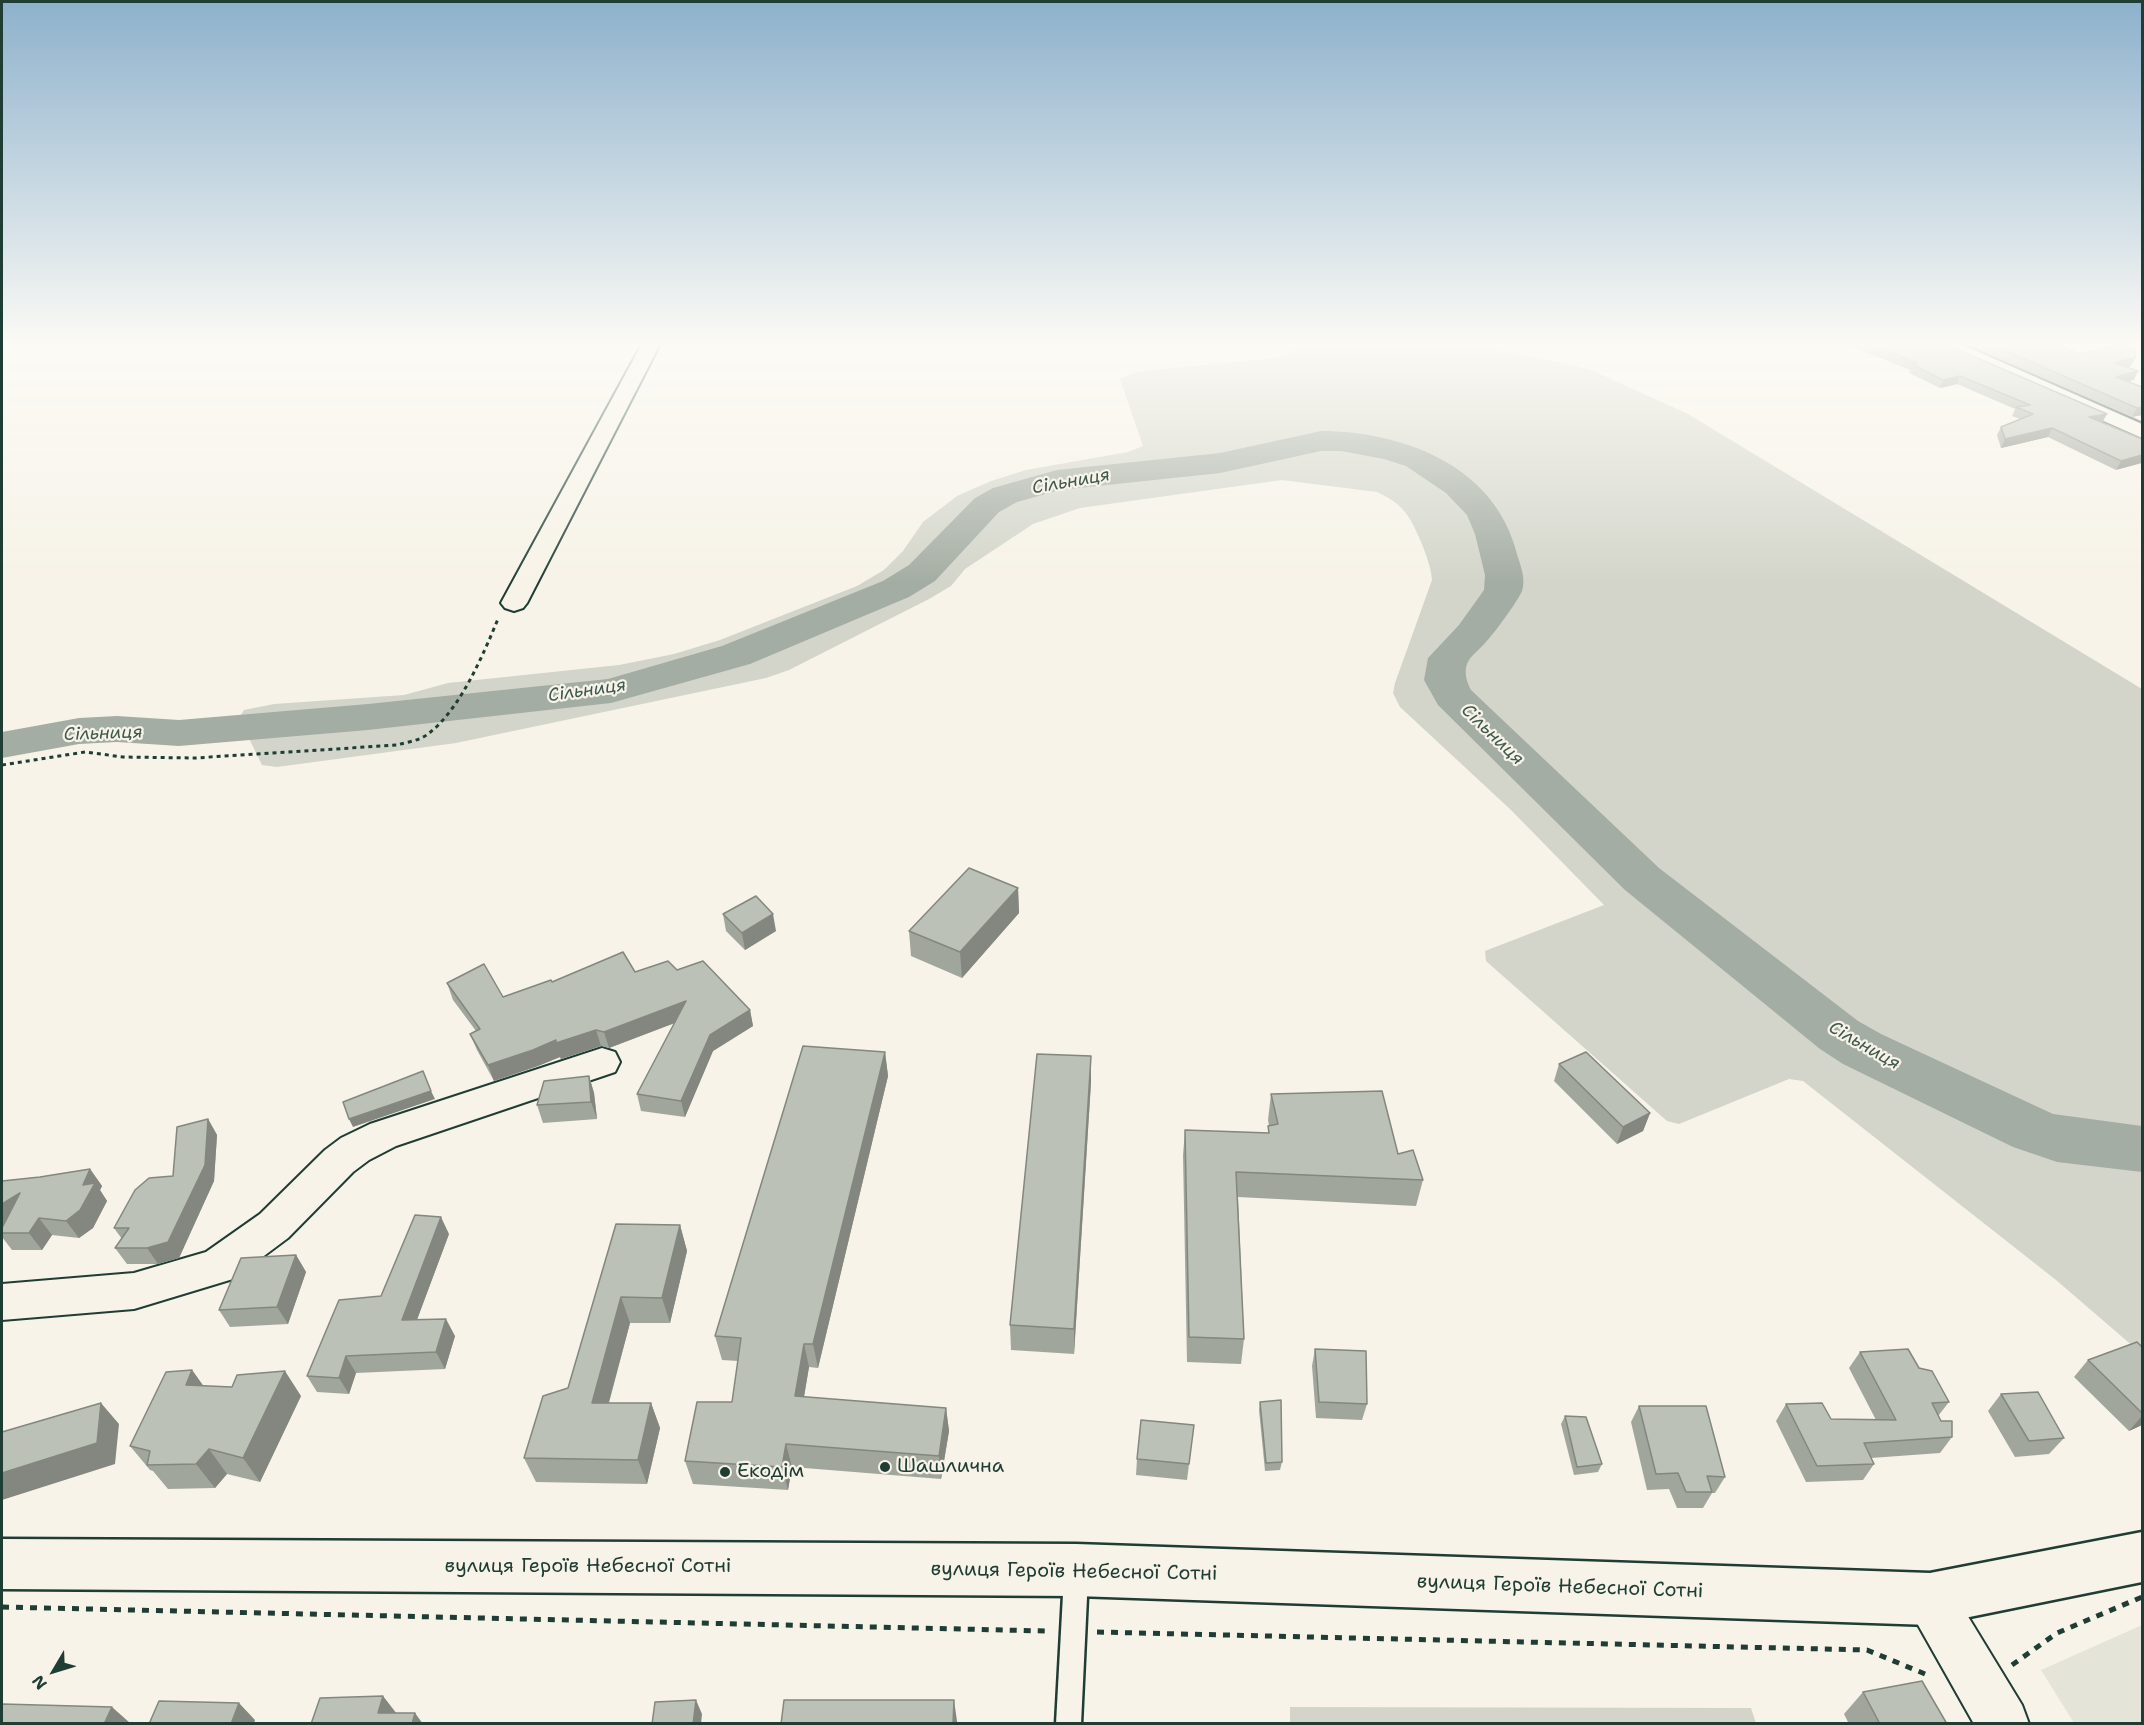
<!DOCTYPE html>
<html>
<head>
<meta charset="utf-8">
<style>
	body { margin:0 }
	#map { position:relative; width:2144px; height:1725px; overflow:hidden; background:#f7f3e8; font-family:"Shantell Sans",sans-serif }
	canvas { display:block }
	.frame { position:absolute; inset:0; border:3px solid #1f3d34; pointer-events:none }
	.north { position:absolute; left:24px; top:1641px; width:60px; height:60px; -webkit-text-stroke:4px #f7f3e8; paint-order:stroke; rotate:232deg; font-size:16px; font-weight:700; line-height:24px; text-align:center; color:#1f3d34 }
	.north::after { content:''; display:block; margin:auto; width:21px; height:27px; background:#1f3d34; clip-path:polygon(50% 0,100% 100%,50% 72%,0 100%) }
</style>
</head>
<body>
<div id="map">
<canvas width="2144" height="1725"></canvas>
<div class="frame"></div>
<div class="north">N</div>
</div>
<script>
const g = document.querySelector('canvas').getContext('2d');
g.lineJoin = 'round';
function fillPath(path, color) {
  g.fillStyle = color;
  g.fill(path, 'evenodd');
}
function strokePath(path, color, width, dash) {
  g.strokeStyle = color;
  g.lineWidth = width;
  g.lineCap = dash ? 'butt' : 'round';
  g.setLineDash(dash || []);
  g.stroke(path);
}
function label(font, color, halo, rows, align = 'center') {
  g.font = font + ' "Shantell Sans",sans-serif';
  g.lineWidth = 4.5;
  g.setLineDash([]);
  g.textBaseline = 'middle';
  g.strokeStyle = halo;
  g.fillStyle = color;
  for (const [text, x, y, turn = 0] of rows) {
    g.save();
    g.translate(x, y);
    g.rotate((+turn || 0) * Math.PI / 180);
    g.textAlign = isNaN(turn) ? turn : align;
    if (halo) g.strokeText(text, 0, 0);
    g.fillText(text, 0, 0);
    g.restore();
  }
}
const built = new Path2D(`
	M2142 1625V1723H2074L2041 1670Z`);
const green = new Path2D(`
	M1301 342H1463L1589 369 1688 414 2142 689V1354L2056 1280 1803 1081 1789 1079 1679 1124 1667 1121 1486 961 1485 951 1604 905 1511 810 1400 707 1393 693 1395 683 1432 580C1432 565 1415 523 1404 511 1397 502 1387 497 1377 492L1282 480 1080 508 1033 524 965 569 951 586 929 599 789 670 766 678 456 743 277 767 262 765 239 718 244 710 274 704 404 695 448 683 619 665 674 654 720 640 857 586 884 570 903 551 923 522 957 496 991 481 1026 470 1128 452 1143 446 1120 379 1131 374 1151 370 1277 358 1287 354Z
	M1290 1707 1751 1708 1756 1723 1290 1724Z`);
const river = new Path2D(`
	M1321 431C1400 431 1491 464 1515 547 1518 560 1527 577 1522 591 1518 601 1493 635 1485 643 1480 649 1473 654 1469 660 1463 669 1466 681 1471 690L1659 868 1858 1021 1881 1034 2053 1114 2142 1126V1172L2057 1162 2013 1147 1843 1064 1820 1049 1625 890 1438 705 1424 680 1428 658 1459 625 1484 590 1485 575 1475 534 1467 515 1446 493 1406 466 1384 459 1341 451H1321L1220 473 1060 490 1017 502 999 512 935 581 909 597 750 664 611 703 368 730 179 746 117 742 79 744 2 758V732L79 718 117 716 179 720 368 704 608 679 722 646 883 581 909 565 975 498 993 488 1057 470 1220 453Z`);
const pathFar1 = new Path2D(`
	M2 765 85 752 123 757 195 758 397 745C407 742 419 741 428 734 460 710 483 655 498 619`);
const path = new Path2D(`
	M2 1607 1047 1631
	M1097 1632 1867 1650 1930 1676
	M2012 1665 2057 1633 2142 1597`);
const service = new Path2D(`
	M1076 1564 1084 1568 1088 1576 1081 1724H1056L1064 1576 1068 1568Z`);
const minor = new Path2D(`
	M643 342H661L527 603 523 608 514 611 505 608 501 603Z
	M602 1048 615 1052 620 1062 615 1072 396 1146 369 1160 353 1172 288 1238 233 1279 134 1309 2 1320V1284L134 1273 206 1252 260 1214 325 1150 341 1138 370 1124Z
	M1930 1574 1947 1582 2022 1705 2029 1724H1974L1913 1616 1905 1599 1913 1582Z`);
const tertiary = new Path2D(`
	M1931 342H1956L2142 424V438L1934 346Z`);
const primary = new Path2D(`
	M2142 1532V1582L1930 1625 1076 1596 2 1589V1539L1076 1544 1930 1573Z`);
const wall = new Path2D(`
	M1841 342H1913L2142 439 2116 470 2048 437 2001 448 1997 435 2001 427 2020 419 2012 416 2015 409 1957 384 1940 388 1909 373 1910 370Z
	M1965 342H2049L2079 354 2131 366 2127 367 2138 371 2134 380 2128 381 2142 415 2132 417 1964 343Z
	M1018 888 1019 913 962 978 911 956 909 931Z
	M723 914 776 931 745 950 726 931Z
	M677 970 750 1010 753 1026 713 1051 685 1117 641 1111 637 1094 675 1023 609 1048 601 1046 561 1059 560 1057 538 1066 494 1081 477 1050 470 1034 476 1031 453 1000 447 983 503 997 552 982 635 972Z
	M885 1052 888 1076 818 1368 809 1367 804 1397 946 1408 949 1431 941 1479 792 1467 788 1490 693 1484 685 1461 732 1402 738 1361 722 1360 715 1336Z
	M1091 1056V1082L1074 1354 1011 1350 1010 1325Z
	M1559 1064 1650 1113 1643 1131 1617 1144 1554 1081Z
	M589 1076 594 1093 597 1119 543 1123 537 1105Z
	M1271 1094 1398 1154 1423 1180 1416 1206 1238 1197 1244 1339 1241 1364 1187 1362 1183 1155 1185 1130 1268 1133 1269 1126 1268 1120Z
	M208 1119 217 1135 214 1181 179 1258 158 1264H127L115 1248 122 1239 114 1228 173 1176Z
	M90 1169 102 1186 100 1190 107 1201 93 1228 79 1238 52 1235 42 1250H12L2 1237V1181L40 1177Z
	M616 1224 680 1225 687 1251 670 1323H630L609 1403H651L660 1428 647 1484 536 1482 524 1458 568 1388Z
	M449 1234 417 1319 455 1336 445 1369 356 1373 349 1394 317 1392 307 1376 381 1296Z
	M296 1255 306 1272 288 1324 230 1327 219 1310Z
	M2142 1347V1425L2129 1431 2074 1377 2088 1360Z
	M1315 1349 1367 1404 1362 1420 1316 1418 1312 1366Z
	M1860 1352 1919 1368 1949 1402 1938 1416 1952 1437 1940 1453 1871 1458 1874 1464 1863 1480 1806 1482 1776 1421 1786 1404 1831 1419 1876 1420 1849 1368Z
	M192 1370 203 1386 301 1396 260 1482 227 1474 215 1488 168 1489 153 1471 150 1470 130 1446Z
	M2001 1394 2064 1438 2049 1454 2015 1457 1988 1411Z
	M1260 1402 1282 1462 1280 1470 1265 1471 1259 1410Z
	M1639 1406 1725 1477 1715 1493H1712L1703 1508H1677L1669 1489 1647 1490 1631 1422Z
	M1565 1416 1602 1464 1598 1472 1574 1475 1561 1424Z
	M1194 1425 1187 1480 1136 1475 1137 1459Z
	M1863 1692 1947 1724H1849L1844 1714Z`);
const shadedWall = new Path2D(`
	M2136 357 2131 366 2110 373 2115 363Z
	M2138 371 2134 380 2111 386 2116 377Z
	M1960 376 1957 384 1940 388 1943 380Z
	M2142 407V415L2132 417 2137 408Z
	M2107 414 2102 423 2089 417Z
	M2052 428 2048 437 2001 448 2005 439Z
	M2142 455V463L2116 470 2121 461Z
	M1018 888 1019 913 962 978 960 952Z
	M773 914 776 931 745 950 742 933Z
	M686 1001 690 1017 609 1048 604 1032Z
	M750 1010 753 1026 713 1051 685 1117 681 1101 710 1035Z
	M596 1030 601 1046 561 1059 560 1057 538 1066 494 1081 488 1065 556 1040Z
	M885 1052 888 1076 818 1368 813 1344Z
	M1091 1056V1082L1074 1354V1329Z
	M589 1076 594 1093 597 1119 591 1102Z
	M431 1091 435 1099 353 1127 349 1119Z
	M1650 1113 1643 1131 1617 1144 1623 1127Z
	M208 1119 217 1135 214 1181 179 1258 158 1264 147 1248Z
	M90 1169 102 1186 100 1190 107 1201 93 1228 79 1238 66 1221Z
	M20 1193 2 1230V1204Z
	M441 1217 449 1234 411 1336 402 1320Z
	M39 1218 52 1235 42 1250 29 1233Z
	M680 1225 687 1251 670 1323 662 1298Z
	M296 1255 306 1272 288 1324 277 1307Z
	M621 1297 630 1323 602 1427 592 1403Z
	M446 1319 455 1336 445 1369 436 1352Z
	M804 1344 809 1367 800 1420 795 1396Z
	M346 1356 356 1373 349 1394 339 1378Z
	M192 1370 210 1395 186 1385Z
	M285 1371 301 1396 260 1482 243 1458Z
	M101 1403 119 1424 115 1464 2 1500V1473Z
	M651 1403 660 1428 647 1484 638 1460Z
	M946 1408 949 1431 941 1479 939 1456Z
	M2142 1416V1425L2129 1431Z
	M786 1444 792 1467 788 1490 782 1467Z
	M209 1449 227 1474 215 1488 196 1464Z
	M383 1696 397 1714 378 1713Z
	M696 1700 702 1714 701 1724H693Z
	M954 1700 957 1721V1724H953Z
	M239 1703 255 1720 254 1724H231Z
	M112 1707 130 1723V1724H104Z
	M415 1713 423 1724H412Z`);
const building = new Path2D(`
	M1864 342H1913L1921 345 1940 342 2107 414 2089 417 2142 439V455L2121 461 2052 428 2005 439 2001 427 2033 414 2016 407 2030 405 1960 376 1943 380 1912 364 1917 363Z
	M1985 342H2049L2079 354 2132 343 2136 357 2115 363 2138 371 2116 377 2142 387V407L2137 408Z
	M969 868 1018 888 960 952 909 931Z
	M756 896 773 914 742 933 723 914Z
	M623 952 635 972 668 961 677 970 703 961 750 1010 710 1035 681 1101 637 1094 686 1001 604 1032 596 1030 556 1043V1040L533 1050 488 1065 470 1034 480 1029 447 983 484 964 503 997 551 980 552 982Z
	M803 1046 885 1052 813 1344H804L795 1396 946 1408 939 1456 786 1444 782 1467 685 1461 697 1402H732L741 1338 715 1336Z
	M1586 1052 1650 1113 1623 1127 1559 1064Z
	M1037 1054 1091 1056 1074 1329 1010 1325Z
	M423 1071 431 1091 349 1119 343 1102Z
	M589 1076 591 1102 537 1105 544 1081Z
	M1382 1091 1398 1154 1413 1150 1423 1180 1236 1172 1244 1339 1189 1337 1185 1130 1269 1133 1268 1126 1278 1124 1271 1094Z
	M208 1119 205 1165 168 1242 147 1248H115L129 1228H114L135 1190 149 1178 173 1176 177 1127Z
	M90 1169 83 1185 95 1183 80 1210 66 1221 39 1218 29 1233H2V1228L20 1193 2 1204V1181L40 1177Z
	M415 1215 441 1217 402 1320 446 1319 436 1352 346 1356 339 1378 307 1376 339 1300 381 1296Z
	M616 1224 680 1225 662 1298 621 1297 592 1403H651L638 1460 524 1458 543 1396 568 1388Z
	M296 1255 277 1307 219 1310 241 1258Z
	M2137 1342 2142 1347V1413L2088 1360Z
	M1315 1349 1366 1351 1367 1404 1319 1402Z
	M1908 1349 1919 1368 1932 1371 1949 1402 1932 1403 1941 1421H1952V1437L1864 1443 1874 1464 1817 1466 1786 1404 1822 1403 1831 1419 1896 1420 1860 1352Z
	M192 1370 186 1385 232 1387 237 1375 285 1371 243 1458 209 1449 196 1464 147 1465 150 1451 130 1446 166 1372Z
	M2038 1392 2064 1438 2029 1441 2001 1394Z
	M1281 1400 1282 1462 1266 1463 1260 1402Z
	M101 1403 97 1443 2 1473V1432Z
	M1639 1406H1706L1725 1477 1707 1476 1712 1492H1686L1678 1473 1656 1474Z
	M1565 1416 1586 1417 1602 1464 1577 1467Z
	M1141 1420 1194 1425 1189 1464 1137 1459Z
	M1922 1681 1947 1724H1880L1863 1692Z
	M383 1696 378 1713H415L412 1724H311L320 1698Z
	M696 1700 693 1724H652L655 1702Z
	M784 1700H954L953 1724H781Z
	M159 1701 239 1703 231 1724H149Z
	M2 1704 112 1707 104 1724H2Z`);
const markers = [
	[885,1467,6,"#1f3d34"],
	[725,1472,6,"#1f3d34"]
];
const waterNames = [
	["Сільниця",1071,482,-10],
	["Сільниця",587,691,-8],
	["Сільниця",103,734,-2],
	["Сільниця",1492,735,44],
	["Сільниця",1864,1046,30]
];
const nearPoinames = [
	["Шашлична",897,1467],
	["Екодім",737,1472]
];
const nearStreetnames = [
	["вулиця Героїв Небесної Сотні",588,1567],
	["вулиця Героїв Небесної Сотні",1074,1572,1],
	["вулиця Героїв Небесної Сотні",1560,1587,2]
];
fillPath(built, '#e5e4d9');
fillPath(green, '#d3d5ca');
fillPath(river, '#a4ada3');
strokePath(service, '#1f3d34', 5);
strokePath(minor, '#1f3d34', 4);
strokePath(tertiary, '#1f3d34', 5);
strokePath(primary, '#1f3d34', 5);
strokePath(pathFar1, '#1f3d34', 3, [4, 4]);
strokePath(path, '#1f3d34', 5, [7, 7]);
fillPath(service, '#f7f3e8');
fillPath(minor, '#f7f3e8');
fillPath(tertiary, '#f7f3e8');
fillPath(primary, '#f7f3e8');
fillPath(wall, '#a1a69d');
fillPath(shadedWall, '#83877f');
fillPath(building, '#bbc1b6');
strokePath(building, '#83877f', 1.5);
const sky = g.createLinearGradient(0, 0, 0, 583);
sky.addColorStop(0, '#8db1cc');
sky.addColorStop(0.59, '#fbfaf5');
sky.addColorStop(1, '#fbfaf500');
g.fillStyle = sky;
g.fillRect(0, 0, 2144, 583);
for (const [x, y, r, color] of markers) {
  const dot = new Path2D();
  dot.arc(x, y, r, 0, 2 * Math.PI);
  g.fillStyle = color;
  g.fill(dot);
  strokePath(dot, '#f7f3e8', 2);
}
label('italic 18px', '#405950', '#f7f3e8', waterNames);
label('20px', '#1f3d34', '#f7f3e8', nearPoinames, 'left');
label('20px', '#1f3d34', '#f7f3e8', nearStreetnames);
</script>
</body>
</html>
